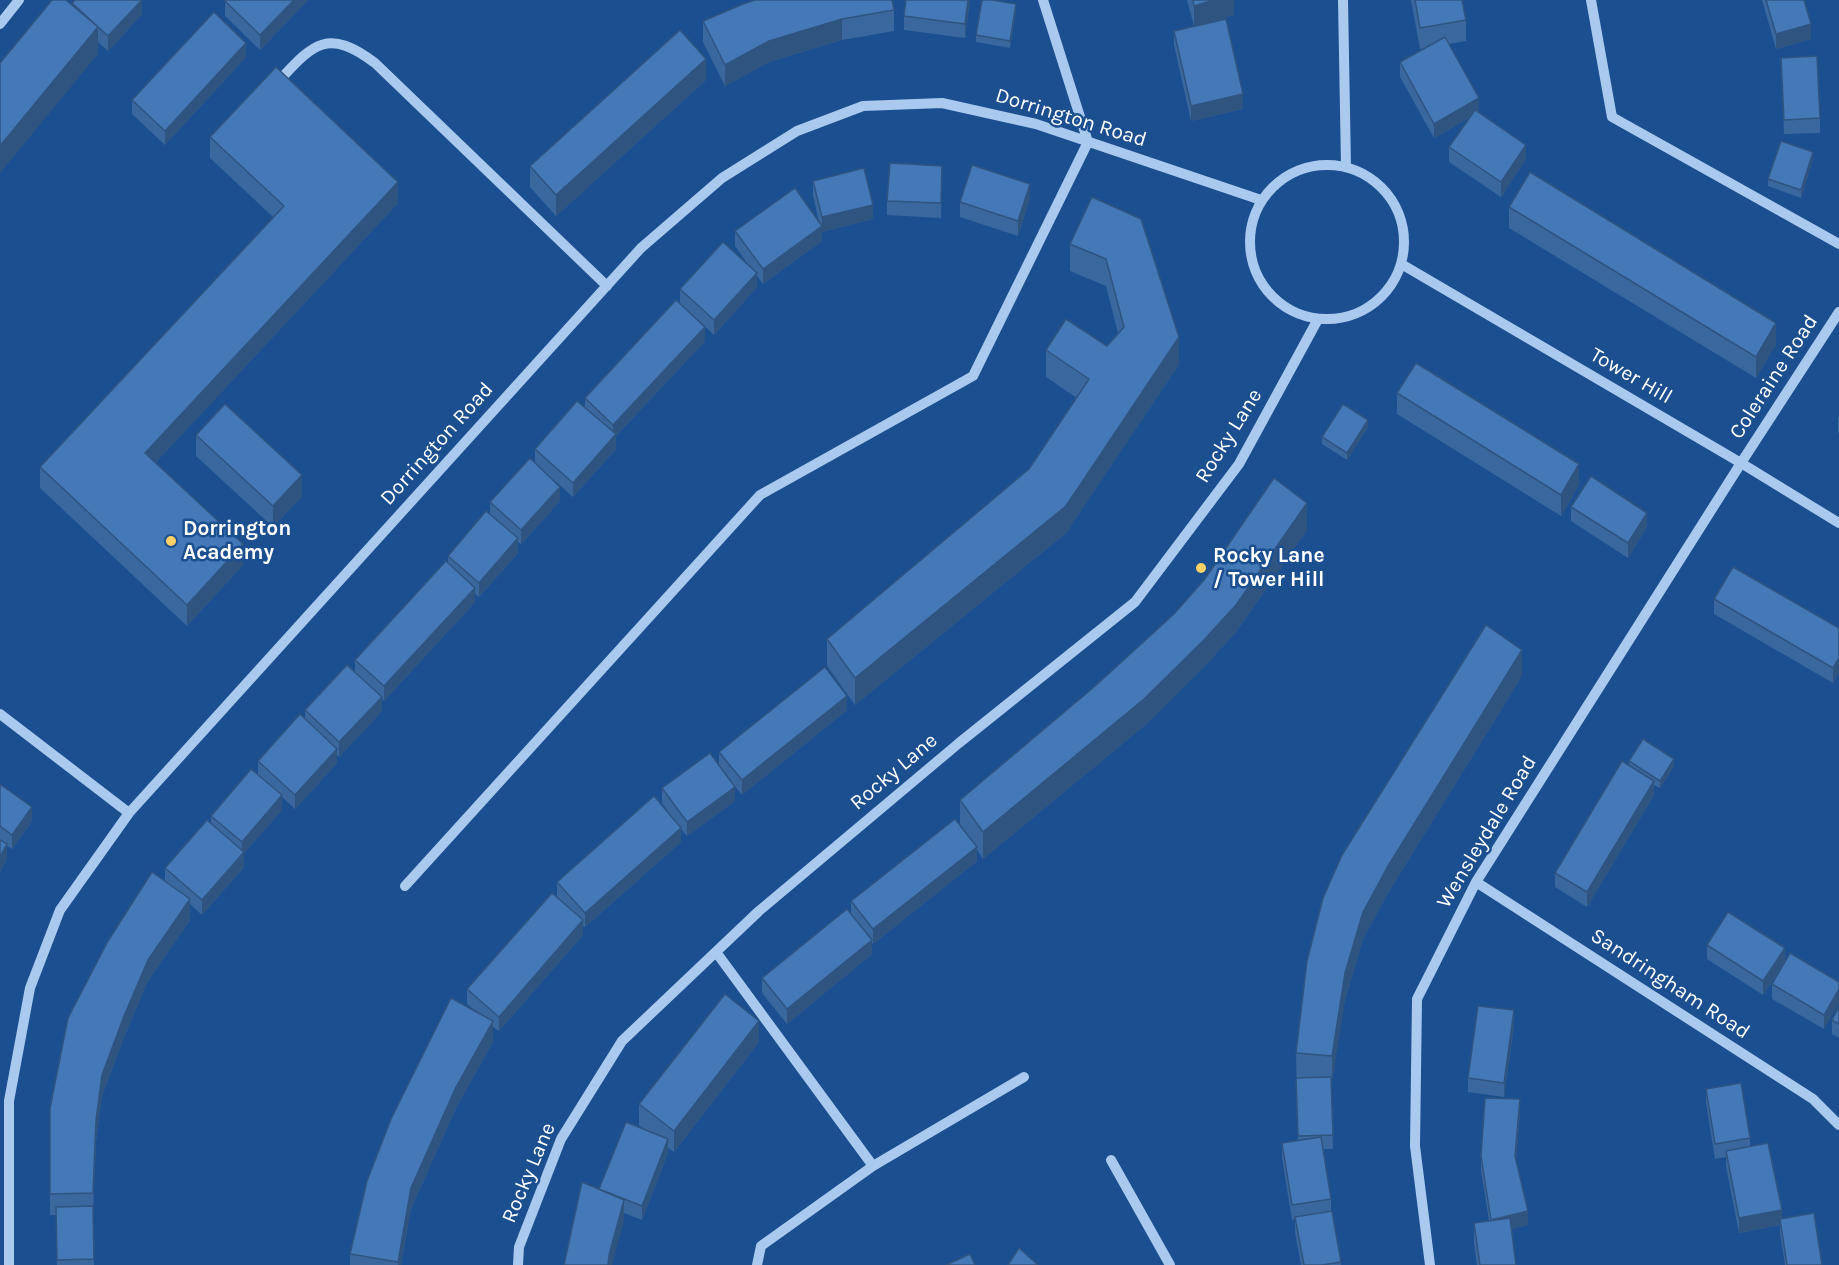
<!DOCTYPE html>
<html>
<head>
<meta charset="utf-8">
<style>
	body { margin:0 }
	canvas { display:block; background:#1b4f8f }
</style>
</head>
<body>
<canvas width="1839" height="1265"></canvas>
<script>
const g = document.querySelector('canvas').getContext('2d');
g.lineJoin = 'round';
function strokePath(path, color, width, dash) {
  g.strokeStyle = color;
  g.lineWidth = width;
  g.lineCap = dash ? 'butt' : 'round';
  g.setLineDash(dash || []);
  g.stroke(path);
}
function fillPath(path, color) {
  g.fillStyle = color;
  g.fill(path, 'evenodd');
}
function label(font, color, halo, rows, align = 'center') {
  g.font = font + ' Karla,sans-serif';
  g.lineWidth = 5;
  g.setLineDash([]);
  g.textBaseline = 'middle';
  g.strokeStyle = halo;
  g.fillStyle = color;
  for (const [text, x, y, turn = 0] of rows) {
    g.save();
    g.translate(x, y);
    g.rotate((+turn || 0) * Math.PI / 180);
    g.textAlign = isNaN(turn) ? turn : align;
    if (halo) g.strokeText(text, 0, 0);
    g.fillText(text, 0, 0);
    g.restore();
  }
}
const minor = new Path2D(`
	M1343 0 1346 166
	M1591 0 1612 117 1839 244
	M0 24 19 0
	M275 85C311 47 325 25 375 63L607 286
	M1250 242a77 77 0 1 1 154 0a77 77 0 1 1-154 0Z
	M1403 265 1741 463 1839 523
	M0 714 129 813
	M1476 882 1813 1099 1839 1125
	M405 886 760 495 973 376 1088 142 1043 0
	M716 952 873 1166
	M1111 1160 1170 1265
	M9 1265V1101L30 988 60 910 129 813 641 248 722 178 797 131 863 106 942 103 1036 124 1261 200
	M518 1265 519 1247 561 1139 622 1041 759 911 959 743 1135 602 1239 464 1317 321
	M757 1265 761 1246 873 1166 1024 1077
	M1430 1265 1415 1146 1417 999 1476 882 1741 463 1839 312`);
const wall = new Path2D(`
	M226 0H308L260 50 225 16V1Z
	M906 0H970L965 38 904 30V16Z
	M1187 0H1234V15L1201 25 1243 109 1191 121 1174 45V31L1194 26Z
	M1411 0H1462L1466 20V41L1449 44 1479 112 1526 159 1501 197 1449 162V147L1469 118 1434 138 1400 77V62L1424 48 1420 49Z
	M1762 0H1804L1811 39 1776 49Z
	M72 3 142 14 108 51 98 42V54L72 5Z
	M894 10V31L842 40 769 62 725 86 703 42V21Z
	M1016 11 1010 48 976 42V35Z
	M246 57 165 145 132 114V100Z
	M1781 58 1820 118V133L1784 134Z
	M706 80 556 216 530 187V166Z
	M210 137 398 203 156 462 243 565 187 626 40 488V467L273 217 210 158Z
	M1813 159 1801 198 1768 186V179Z
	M942 180 941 218 887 215V201Z
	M813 181 873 219 822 232V241L763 284 757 276V287L714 335 689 312 705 341 616 436V449L573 497 554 480 560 501 521 544 518 542V553L479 597 475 594V602L384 701 382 699V711L339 757 337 755V763L295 809 282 797V810L244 853V867L202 915 190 904V920L148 981 124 1037 102 1096 96 1141 93 1213 94 1265H57L56 1215H50V1108L165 881V868L211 823V816L258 775V761L305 719V710L355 672V660L448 563V556L490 514V502L535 463V449L585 408V398L680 303V289L749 266 735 246V231L819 222 813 195Z
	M1092 197 1179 364 1066 533 855 705 827 666V639L1029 469 1077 398 1046 377V350L1107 346 1118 333 1106 286 1070 271V244Z
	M1030 198 1018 236 960 217V202Z
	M1509 207 1776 344 1756 378 1509 228Z
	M1397 393 1579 485 1561 516 1397 414Z
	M1839 416V433L1838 432V418Z
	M1368 427 1347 460 1322 444V437Z
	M196 435 302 496 273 527 196 456Z
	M1571 507 1647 527 1628 558 1571 521Z
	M1307 530 1236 632 1203 668 1144 726 983 859 977 850V861L873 944 872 943V954L787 1024 762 993V978L851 914V901L960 825V800Z
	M1714 599 1839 628V672L1833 683 1714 614Z
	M1522 676 1388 893 1363 939 1345 1000 1331 1083 1333 1149H1323L1331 1199V1211L1341 1265H1301L1295 1232V1219L1292 1220 1282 1158V1143L1298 1141 1296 1053 1307 961Z
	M847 710 742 795 724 773 735 801 687 836 681 829V842L585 927 583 926V935L499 1031 493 1027V1042L456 1108 411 1209 401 1265H340H350V1254L477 1012 467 1004V989L563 903 557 896V882L674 820 662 803V788L719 766V752Z
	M1629 761 1674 766 1660 788 1654 785V795L1587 907 1555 887V873L1629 766Z
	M0 784 32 821 12 849 7 846V858L0 872Z
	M1707 945 1785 962 1763 995 1707 959Z
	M1839 982 1824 1029 1772 999V984Z
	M1839 1007V1038L1832 1034V1020Z
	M1514 1025 1504 1097 1468 1092V1078Z
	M759 1042 674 1152 668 1148V1153L642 1220 624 1213V1221L599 1189 645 1130 639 1125V1104Z
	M1706 1089 1750 1138V1146L1782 1219 1822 1265H1785L1780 1233V1225L1739 1233 1726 1166V1157L1715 1159 1706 1103Z
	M1520 1113 1516 1160 1528 1225 1511 1229 1516 1265H1477L1474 1244V1223L1489 1221 1481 1170V1156Z`);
const shadedWall = new Path2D(`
	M142 0V14L108 51V36Z
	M294 0H308L260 50V35Z
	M968 0H970L965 38V24Z
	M1214 0H1234V15L1194 27V6Z
	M1016 4V11L1010 48V41Z
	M842 19V40L769 62 725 86V65L769 41Z
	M1811 24V39L1776 49V34Z
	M98 27V54L0 173V146Z
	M246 43V57L165 145V131Z
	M706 59V80L556 216V195Z
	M1243 94V109L1191 121V106Z
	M1479 98V112L1434 138V124Z
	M1526 145V159L1501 197V182Z
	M1813 152V159L1801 198V190Z
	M942 166V180L941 218V203Z
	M398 182V203L145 474V453Z
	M1030 184V198L1018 236V221Z
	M873 205V219L822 232V241L763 284V269L822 227V217Z
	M757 273V287L714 335V320Z
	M1776 323V344L1756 378V357Z
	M705 327V341L616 436V449L573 497V483L613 437V425Z
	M1179 337V364L1066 533 855 705V678Z
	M1368 420V427L1347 460V453Z
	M1579 464V485L1561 516V495Z
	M302 475V496L273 527V506Z
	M560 487V501L521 544V530Z
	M1307 503V530L1236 632 1203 668 1144 726 983 859V832Z
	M1647 513V527L1628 558V543Z
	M518 538V553L479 597V583Z
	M243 544V565L187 626V605Z
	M475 588V602L384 701V686Z
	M1522 650V676L1388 893 1363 939 1345 1000 1332 1083V1056L1345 973 1363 912 1388 866Z
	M1839 658V672L1833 683V668Z
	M847 696V710L742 795V780Z
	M382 697V711L339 757V742Z
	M337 749V763L295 809V795Z
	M1674 759V766L1660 788V781Z
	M1654 781V795L1587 907V892Z
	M735 787V801L687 836V822Z
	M282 795V810L244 853V867L202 915V900L242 856V842Z
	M32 807V821L12 849V835Z
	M681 828V842L585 927V913Z
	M7 844V858L0 872V857Z
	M977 847V861L873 944V929Z
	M190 899V920L148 981 124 1037 102 1096 96 1141 93 1214 96 1120 102 1075 124 1016 148 960Z
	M583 920V935L499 1031V1017Z
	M872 940V954L787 1024V1009Z
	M1785 948V962L1763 995V981Z
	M1839 989V1004L1824 1029V1015Z
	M1514 1010V1025L1504 1097V1083Z
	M493 1021V1042L456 1108 411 1209 401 1265H398L411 1188 456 1087Z
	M759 1021V1042L674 1152V1131Z
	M1520 1099V1113L1515 1171V1156Z
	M668 1139V1153L642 1220V1206Z
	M624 1200V1221L612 1265H608L609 1255Z
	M1782 1210V1224L1780 1219V1225L1739 1233V1218Z
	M1528 1211V1225L1491 1234V1220Z`);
const building = new Path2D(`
	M52 0H66L98 27 0 146V63Z
	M75 0H142L108 36 72 3Z
	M226 0H294L260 35 225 1Z
	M755 0H892L894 10 842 19 769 41 725 65 703 21 743 4Z
	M906 0H968L965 24 904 16Z
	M982 0H992L1016 4 1010 41 976 35Z
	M1193 0H1214L1194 6Z
	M1415 0H1462L1466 20 1420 28Z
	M1766 0H1804L1811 24 1776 34Z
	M214 12 246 43 165 131 132 100Z
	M1226 19 1243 94 1191 106 1174 31Z
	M680 30 706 59 556 195 530 166Z
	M1445 37 1479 98 1434 124 1400 62Z
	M1817 56 1820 118 1784 120 1781 58Z
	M276 67 398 182 145 453 243 544 187 605 40 467 284 206 210 137Z
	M1475 110 1526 145 1501 182 1449 147Z
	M1781 141 1813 152 1801 190 1768 179Z
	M890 163 942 166 941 203 887 201Z
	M972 165 1030 184 1018 221 960 202Z
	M864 168 873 205 822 217 813 181Z
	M1530 172 1776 323 1756 357 1509 207Z
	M795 188 822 226 763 269 735 231Z
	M1092 197 1141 219 1179 337 1066 506 855 678 827 639 1029 469 1089 379 1046 350 1066 319 1107 346 1124 327 1106 259 1070 244Z
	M723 242 757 273 714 320 680 289Z
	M676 300 705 327 613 425 585 398Z
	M1416 363 1579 464 1561 495 1397 393Z
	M577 401 616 434 573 483 535 449Z
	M225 404 302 475 273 506 196 435Z
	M1343 404 1368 420 1347 453 1322 437Z
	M530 458 560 487 521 530 490 502Z
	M1591 476 1647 513 1628 543 1571 507Z
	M1274 478 1307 503 1236 605 1203 641 1144 699 983 832 960 800 1094 687 1174 614 1204 580Z
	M486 511 518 538 479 583 448 556Z
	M446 561 475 588 384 686 355 660Z
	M1733 567 1839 628V658L1833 668 1714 599Z
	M1486 625 1522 650 1388 866 1363 912 1345 973 1332 1056 1296 1053 1307 961 1323 898 1342 855Z
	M347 665 382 697 339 742 305 710Z
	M825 667 847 696 742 780 719 752Z
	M300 714 337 749 295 795 258 761Z
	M1643 739 1674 759 1660 781 1629 761Z
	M710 753 735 787 687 822 662 788Z
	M1622 761 1654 781 1587 892 1555 873Z
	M251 769 282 795 242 842 211 816Z
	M0 784 32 807 12 835 0 826Z
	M654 796 681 828 585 913 557 882Z
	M955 819 977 847 873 929 851 901Z
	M207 820 244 852 202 900 165 868Z
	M0 840 7 844 0 857Z
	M152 872 190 899 148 960 124 1016 102 1075 96 1120 93 1193 50 1194V1108L68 1018 108 941Z
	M552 893 583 920 499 1017 467 989Z
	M847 909 872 940 787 1009 762 978Z
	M1728 912 1785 948 1763 981 1707 945Z
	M1790 953 1839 982V989L1824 1015 1772 984Z
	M725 994 759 1021 674 1131 639 1104Z
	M451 998 493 1021 456 1087 411 1188 398 1262 350 1254 367 1181 391 1119Z
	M1478 1006 1514 1010 1504 1083 1468 1078Z
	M1839 1007V1024L1832 1020Z
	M1331 1077 1333 1135 1298 1136 1296 1078Z
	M1741 1083 1750 1138 1715 1144 1706 1089Z
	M1485 1098 1520 1099 1515 1156 1528 1211 1491 1220 1481 1156Z
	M626 1122 668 1139 642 1206 599 1189Z
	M1321 1137 1331 1199 1292 1205 1282 1143Z
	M1768 1143 1782 1210 1739 1218 1726 1151Z
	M582 1182 624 1200 609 1255 608 1265H564Z
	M93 1206 94 1259 57 1260 56 1207Z
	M1332 1211 1341 1262 1322 1265H1304L1295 1217Z
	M1814 1213 1822 1265H1787L1780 1219Z
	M1510 1218 1516 1265H1480L1474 1223Z
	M1019 1248 1038 1265H1008Z
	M970 1254 975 1265H946Z`);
const markers = [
	[171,541,6,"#ffd166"],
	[1201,568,6,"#ffd166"]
];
const streetNames = [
	["Dorrington Road",1071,118,17],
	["Tower Hill",1631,376,30],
	["Coleraine Road",1774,377,-57],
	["Rocky Lane",1229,436,-58],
	["Dorrington Road",437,444,-48],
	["Rocky Lane",894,772,-40],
	["Wensleydale Road",1487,832,-59],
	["Sandringham Road",1670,984,33],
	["Rocky Lane",529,1173,-67]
];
const poiNames = [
	["Dorrington",183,529],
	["Academy",183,553],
	["Rocky Lane",1213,556],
	["/ Tower Hill",1213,580]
];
strokePath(minor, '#a9c9ee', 10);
fillPath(wall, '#3a679d');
fillPath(shadedWall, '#305480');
fillPath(building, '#4478b7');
strokePath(building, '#305480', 1.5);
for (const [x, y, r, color] of markers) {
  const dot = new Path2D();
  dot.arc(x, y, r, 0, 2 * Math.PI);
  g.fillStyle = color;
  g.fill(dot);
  strokePath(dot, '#1b4f8f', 2);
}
label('21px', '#fff', '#1b4f8f', streetNames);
label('bold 21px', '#fff', '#1b4f8f', poiNames, 'left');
</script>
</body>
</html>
